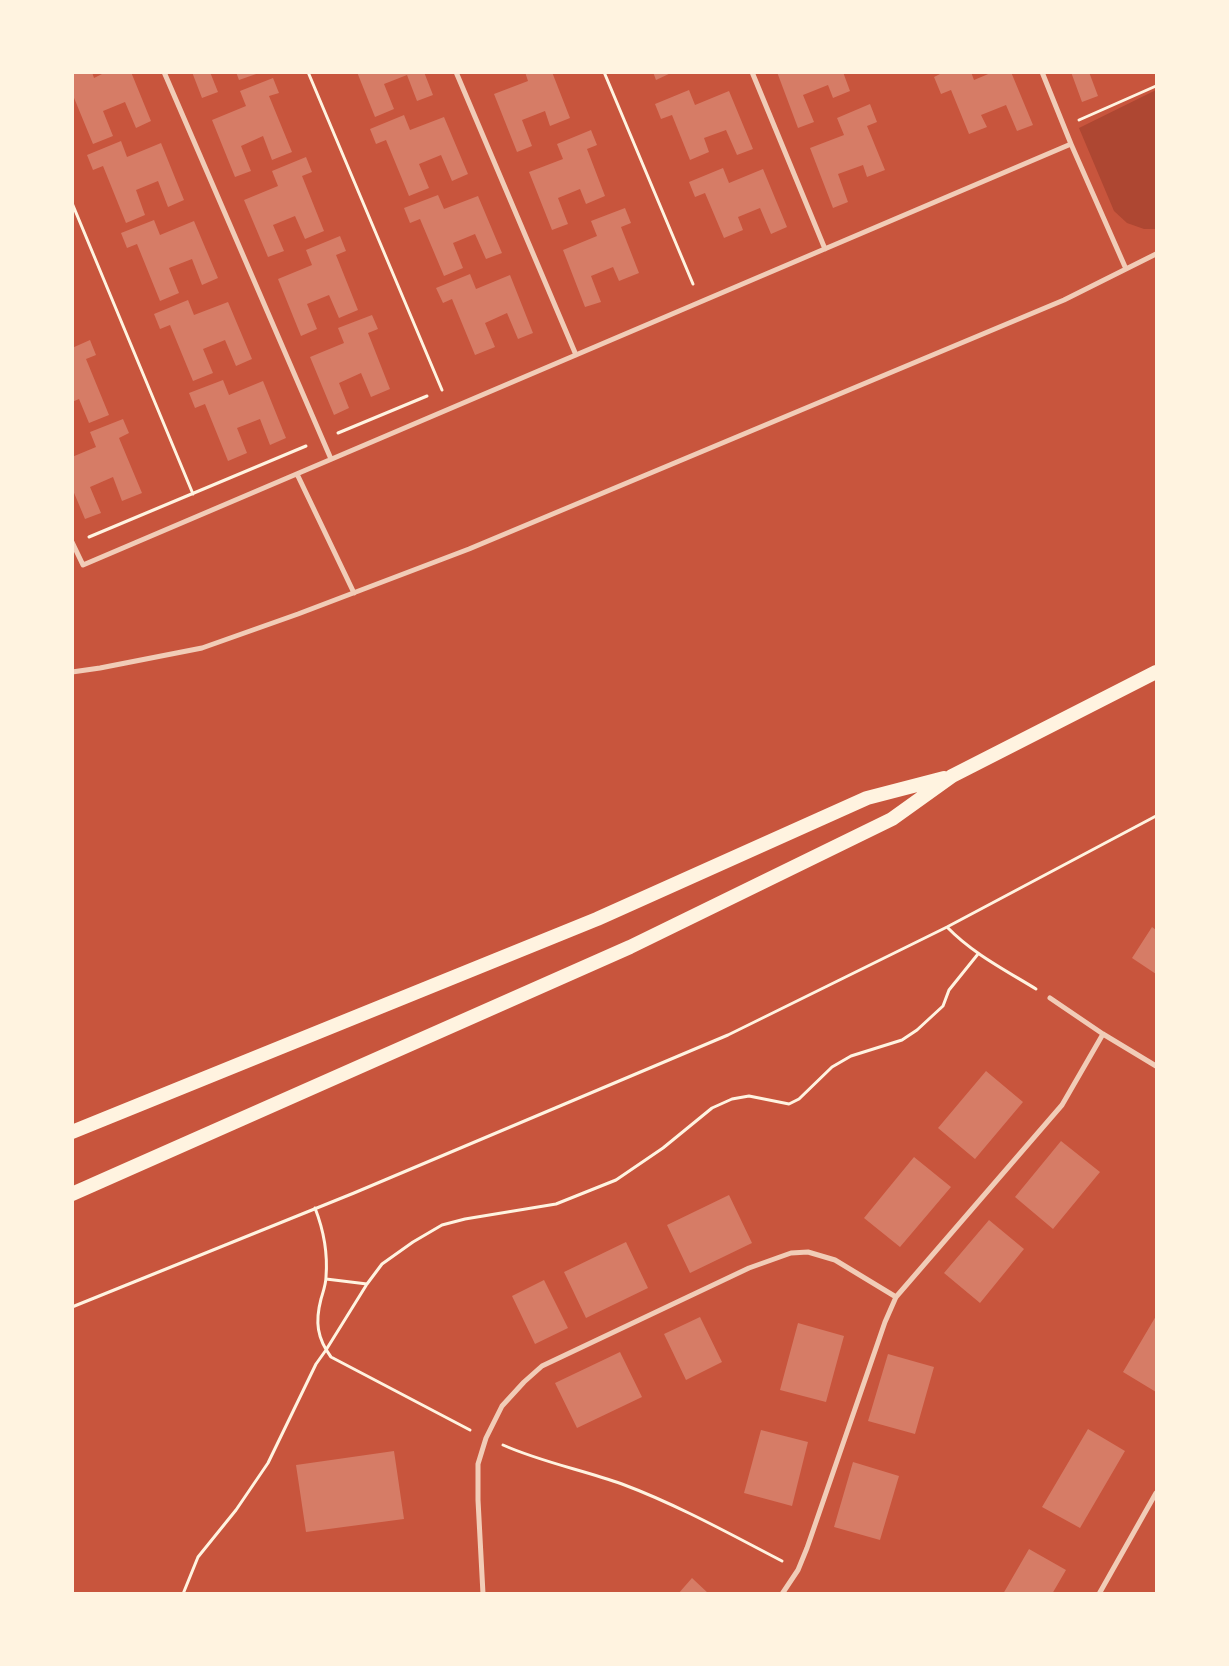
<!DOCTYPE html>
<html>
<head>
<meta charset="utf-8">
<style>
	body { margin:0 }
	#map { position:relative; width:1229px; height:1666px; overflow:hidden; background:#c8553d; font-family:Karla,sans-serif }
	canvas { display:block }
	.frame { position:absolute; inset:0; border:74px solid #fff3e0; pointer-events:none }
</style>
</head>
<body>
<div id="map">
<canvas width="1229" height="1666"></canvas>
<div class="frame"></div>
</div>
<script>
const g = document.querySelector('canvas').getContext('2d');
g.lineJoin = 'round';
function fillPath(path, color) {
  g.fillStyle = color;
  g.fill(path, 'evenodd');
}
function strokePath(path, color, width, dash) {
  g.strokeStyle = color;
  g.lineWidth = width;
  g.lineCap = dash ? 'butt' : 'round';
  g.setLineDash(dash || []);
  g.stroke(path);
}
const green = new Path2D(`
	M1156 90V229H1144L1127 223 1114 211 1079 128Z`);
const building = new Path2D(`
	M72 72H92L94 78 106 72H131L151 121 136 128 125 102 103 111 113 136 93 144 72 93Z
	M192 72H210L218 92 202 98Z
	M236 72H259V73L239 80Z
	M357 72H424L433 95 417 101 407 75 384 84 394 109 375 117Z
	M525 72H552L570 118 550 126 545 111 522 120 532 146 517 152 494 94 528 81Z
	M653 72H673L656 80Z
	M777 72H843L850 91 833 98 828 85 803 95 814 122 798 128Z
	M944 72H971L974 80 993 72H1011L1033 125 1017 131 1006 105 981 115 987 127 969 134 951 90 941 94 934 77Z
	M1071 72H1089L1098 96 1082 102Z
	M273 78 279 93 269 96 292 152 272 160 263 136 241 146 251 171 235 177 212 120 246 106 240 91Z
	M689 90 695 105 729 91 753 149 737 155 726 130 704 138 709 152 690 160 672 115 661 119 655 104Z
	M870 104 877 122 867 126 885 170 867 177 863 165 838 174 848 202 833 208 810 148 844 135 837 118Z
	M404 115 410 130 444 117 468 174 452 181 441 155 419 164 429 188 409 196 386 140 376 144 370 129Z
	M591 130 597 145 587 149 605 196 586 204 580 189 558 198 568 224 552 230 529 172 563 159 557 144Z
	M121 141 127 157 161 143 184 200 168 207 158 181 136 190 145 215 126 223 103 166 93 170 87 155Z
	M306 157 312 172 302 176 324 231 305 239 295 216 273 225 284 251 268 257 244 200 278 186 272 171Z
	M723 168 729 183 763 169 787 227 771 234 760 208 738 217 743 230 724 238 705 193 695 197 689 182Z
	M438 195 444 209 478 196 502 253 486 259 475 234 453 243 463 268 444 276 420 219 410 223 404 208Z
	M625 208 631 223 621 227 639 273 619 281 613 267 591 276 601 302 585 307 563 250 597 236 591 221Z
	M154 220 160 235 194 221 218 278 202 285 192 259 169 268 179 293 160 301 137 244 127 248 121 233Z
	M340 236 346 251 336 255 358 310 339 318 329 295 307 304 317 329 301 336 278 279 312 265 306 250Z
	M470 274 476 289 510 275 533 333 518 339 507 313 485 323 495 347 475 355 452 299 443 303 436 288Z
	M188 300 194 315 228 302 252 359 236 366 225 340 203 349 213 373 193 381 170 325 160 329 154 314Z
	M372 315 378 329 368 333 390 389 371 397 361 373 339 383 349 408 334 415 310 357 344 343 338 328Z
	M90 340 96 355 86 359 109 415 89 423 79 399 72 402V348Z
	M223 380 229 395 263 381 286 438 270 445 260 419 237 428 247 453 228 461 205 404 195 408 189 393Z
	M123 419 129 433 119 438 142 493 122 501 113 477 90 487 101 513 85 519 72 488V457L96 447 90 432Z
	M1152 927 1156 930V974L1132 958Z
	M986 1071 1023 1102 975 1159 938 1128Z
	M1061 1141 1100 1172 1053 1229 1015 1197Z
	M914 1157 951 1187 900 1247 864 1218Z
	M729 1195 752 1243 690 1273 667 1225Z
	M989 1220 1024 1249 980 1303 944 1273Z
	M626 1242 648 1288 586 1318 564 1272Z
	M544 1280 568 1328 535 1344 512 1296Z
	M1156 1316V1392L1123 1372Z
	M700 1317 722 1362 686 1380 664 1334Z
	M798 1323 844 1336 826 1402 780 1390Z
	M620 1352 642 1397 577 1428 555 1383Z
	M888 1354 934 1367 915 1434 868 1421Z
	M1088 1429 1125 1451 1080 1528 1042 1507Z
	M761 1430 808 1442 792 1506 744 1493Z
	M394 1451 404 1519 306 1532 296 1465Z
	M853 1462 899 1476 880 1540 834 1527Z
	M1029 1549 1066 1570 1052 1594H1003Z
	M692 1578 709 1594H678Z`);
const path = new Path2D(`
	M308 72 442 390
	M604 72 693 284
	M1079 120 1156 86
	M72 203 193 494
	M338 433 427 396
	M89 537 306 446
	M947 927C972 953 1005 970 1036 989
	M315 1208C324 1231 328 1252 326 1277 326 1284 323 1292 321 1299 315 1322 317 1338 331 1357L470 1430
	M326 1279 367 1284
	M72 1307 354 1193 728 1035 947 927 1156 816
	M503 1445C541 1462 583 1470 622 1484 678 1505 730 1534 782 1561
	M183 1594 198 1557 236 1510 268 1463 316 1364 326 1350 367 1284 382 1264 413 1242 442 1225 465 1219 556 1204 616 1180 663 1148 712 1108 732 1099 749 1096 789 1104 799 1099 832 1067 851 1056 902 1040 917 1030 943 1006 949 990 978 954`);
const minor = new Path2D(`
	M164 72 331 459
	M456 72 576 355
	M752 72 825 249
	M1042 72 1071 144
	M297 474 354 593
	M72 542 83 565 1071 144 1126 269
	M72 672 100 668 202 648 298 614 469 549 1064 300 1156 254
	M1050 998 1103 1034 1156 1066
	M483 1594 478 1500V1464L486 1438 502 1406 524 1382 542 1366 749 1268 791 1253 808 1252 835 1260 896 1297
	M782 1594 798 1570 807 1548 885 1322 896 1297 1062 1105 1103 1034
	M1099 1594 1156 1493`);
const trunk = new Path2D(`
	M72 1132 597 919 867 798 944 778
	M72 1194 630 947 892 819 952 776 1156 672`);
fillPath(green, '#ae4732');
fillPath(building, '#d67c66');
strokePath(path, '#fff3e0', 3);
strokePath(minor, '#f1ccb7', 5);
strokePath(trunk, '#fff3e0', 14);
</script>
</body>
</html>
